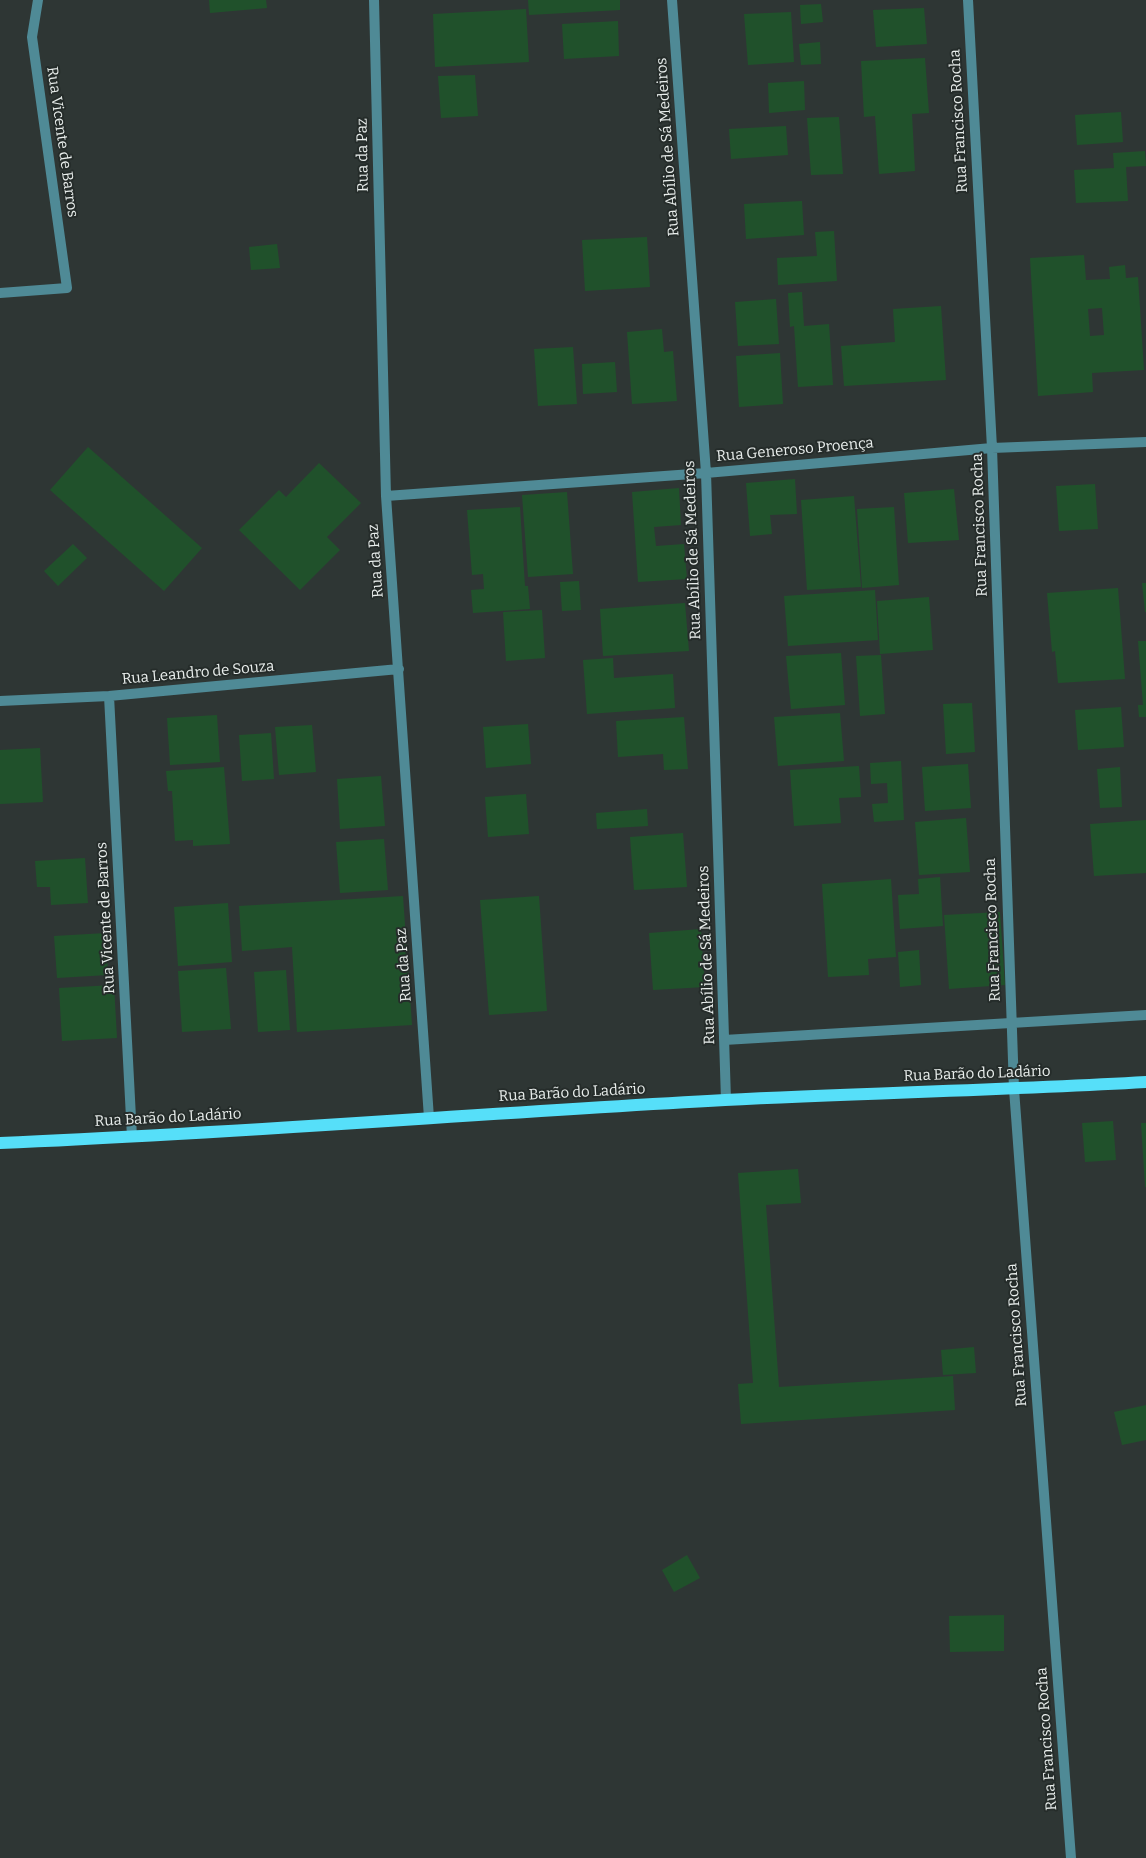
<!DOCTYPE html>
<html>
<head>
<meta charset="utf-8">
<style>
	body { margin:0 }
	canvas { display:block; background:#2e3634 }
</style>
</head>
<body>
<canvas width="1146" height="1858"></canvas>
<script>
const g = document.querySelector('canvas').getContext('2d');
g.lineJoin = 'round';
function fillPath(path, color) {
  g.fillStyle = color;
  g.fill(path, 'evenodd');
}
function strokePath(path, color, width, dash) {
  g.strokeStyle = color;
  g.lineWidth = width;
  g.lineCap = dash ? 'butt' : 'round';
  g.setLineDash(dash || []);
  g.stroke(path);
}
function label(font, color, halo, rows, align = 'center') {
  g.font = font + ' Bitter,serif';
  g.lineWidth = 4;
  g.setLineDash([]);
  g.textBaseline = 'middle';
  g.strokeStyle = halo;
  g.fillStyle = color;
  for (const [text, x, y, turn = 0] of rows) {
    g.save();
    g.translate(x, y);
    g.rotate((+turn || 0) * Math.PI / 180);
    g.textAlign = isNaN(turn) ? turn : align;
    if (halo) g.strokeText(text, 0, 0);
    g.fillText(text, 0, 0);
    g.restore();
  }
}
const building = new Path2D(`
	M209 0H266L267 8 210 13Z
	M528 0H620V10L529 15Z
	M821 4 823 22 801 24 800 5Z
	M924 8 927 44 876 47 873 10Z
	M526 9 529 62 435 67 433 14Z
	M791 12 794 62 748 65 744 14Z
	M618 21 619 56 564 59 562 24Z
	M820 42 821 64 801 65 799 44Z
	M925 58 929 113 912 114 915 171 879 174 875 116 864 117 861 61Z
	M475 75 478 116 441 118 438 76Z
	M804 81 805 110 769 113 768 83Z
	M1121 112 1123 142 1077 145 1075 115Z
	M839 117 843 174 811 175 807 118Z
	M786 126 788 155 731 159 729 129Z
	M1145 151 1146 166 1126 167 1128 201 1076 203 1074 170 1114 168 1113 153Z
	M802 201 804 235 746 239 744 204Z
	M834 231 837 281 778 285 777 258 817 256 815 232Z
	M647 237 650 287 585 291 582 240Z
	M277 244 280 268 251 270 249 247Z
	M1084 255 1086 280 1110 279 1109 267 1125 265 1126 278 1138 277 1144 370 1092 373 1093 392 1038 396 1030 258ZM1102 308 1104 335 1090 336 1088 309Z
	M802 292 804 326 829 324 833 385 798 387 794 326 790 327 788 293Z
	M776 299 779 344 738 346 735 302Z
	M941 306 946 380 844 386 841 346 895 342 893 309Z
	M662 329 664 352 673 351 677 401 632 404 627 332Z
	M573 347 577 404 538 406 534 349Z
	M780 353 783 404 739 407 736 356Z
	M615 362 617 392 583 394 582 364Z
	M88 447 202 548 164 591 50 490Z
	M319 463 361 503 327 537 340 550 300 590 239 530 279 490 286 497Z
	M795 479 797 514 770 515 772 534 750 536 746 483Z
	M1095 484 1098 529 1059 531 1056 486Z
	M679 488 681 525 654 527 656 546 684 544 687 579 638 582 632 492Z
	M954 489 959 540 908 543 904 493Z
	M567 492 573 574 528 577 522 495Z
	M854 496 861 587 807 590 801 500Z
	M520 507 525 586H528L530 609 473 613 471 590 484 589 483 574 472 575 467 510Z
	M894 507 899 585 862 588 857 509Z
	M73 544 87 558 58 586 44 571Z
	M579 581 581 610 562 611 560 582Z
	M1142 583H1146V612H1145Z
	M1118 588 1125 679 1058 683 1055 651 1052 652 1047 593Z
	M875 590 878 640 788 646 784 596Z
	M929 597 933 650 880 654 877 601Z
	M685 603 689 651 603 656 600 609Z
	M542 610 545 658 506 661 503 612Z
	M1138 641H1146V717H1139L1138 705H1143Z
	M841 653 845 705 791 709 786 656Z
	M881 655 885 714 860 716 856 656Z
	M613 658 614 678 673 674 675 708 587 714 583 660Z
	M972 703 975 752 946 754 943 704Z
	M1121 707 1124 747 1078 750 1075 710Z
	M840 713 844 761 778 766 774 717Z
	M217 715 220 762 170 765 167 718Z
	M684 717 688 769 664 770 663 754 618 757 616 721Z
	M528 724 531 764 486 768 483 727Z
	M312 725 316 772 279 775 275 727Z
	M271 733 274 779 242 781 239 735Z
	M40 748 43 802 0 804V750Z
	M901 761 904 820 874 822 872 804 888 803 887 783 871 784 870 763Z
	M968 764 971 808 925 811 922 767Z
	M859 766 861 797 839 798 841 823 794 826 790 770Z
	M224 767 230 844 193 846V840L175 841 172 791H168L166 771Z
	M1120 767 1122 807 1100 808 1097 769Z
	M381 776 385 826 340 829 337 779Z
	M526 794 529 834 488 837 485 797Z
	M647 809 648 826 597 829 596 813Z
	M966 818 970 872 919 875 915 822Z
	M1146 820V873L1094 876 1090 824Z
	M683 833 687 887 634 890 630 837Z
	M384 839 388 890 340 893 336 842Z
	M85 858 88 903 51 905 50 887H37L35 861Z
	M940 877 943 926 900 929 898 895 919 894 918 879Z
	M891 879 896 957 868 959 869 975 828 977 822 884Z
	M403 896 412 1025 297 1032 292 947 242 951 239 906Z
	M539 896 547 1011 489 1015 480 900Z
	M228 903 232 962 178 966 174 907Z
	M1000 912 1005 985 949 989 944 915Z
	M701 929 705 987 653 990 649 933Z
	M106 933 108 975 57 978 54 936Z
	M919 950 921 985 900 987 898 952Z
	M226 968 231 1029 182 1032 178 971Z
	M286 970 290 1030 258 1032 254 972Z
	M114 985 117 1038 62 1041 59 988Z
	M1113 1121 1116 1160 1085 1162 1082 1123Z
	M1141 1123H1146V1187H1145Z
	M798 1169 801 1203 766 1205 779 1387 953 1376 955 1410 741 1424 738 1384 753 1383 738 1173Z
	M974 1347 976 1373 943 1375 941 1350Z
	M1146 1405V1440L1122 1445 1114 1412Z
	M687 1555 700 1578 674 1592 662 1570Z
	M1004 1615V1651L950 1652 949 1616Z`);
const minor = new Path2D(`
	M374 0 386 496 429 1118
	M672 0 706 473 726 1100
	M968 0 992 448 1014 1089 1071 1858
	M0 293 67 288 32 37 38 0
	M386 496 706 473 992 448 1146 442
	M109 696 132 1137
	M0 701 109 696 399 669
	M724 1040 1146 1015`);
const primary = new Path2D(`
	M0 1143C242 1133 483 1113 725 1100 866 1093 1006 1090 1146 1082`);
const streetNames = [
	["Rua Francisco Rocha",959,121,-93],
	["Rua Vicente de Barros",62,142,82],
	["Rua Abílio de Sá Medeiros",668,147,-94],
	["Rua da Paz",363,155,-91],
	["Rua Generoso Proença",795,450,-5],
	["Rua Francisco Rocha",980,525,-92],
	["Rua Abílio de Sá Medeiros",693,550,-92],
	["Rua da Paz",376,561,-94],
	["Rua Leandro de Souza",198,673,-5],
	["Rua Vicente de Barros",106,918,-93],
	["Rua Francisco Rocha",993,930,-92],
	["Rua Abílio de Sá Medeiros",707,955,-92],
	["Rua da Paz",404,965,-94],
	["Rua Barão do Ladário",977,1074,-2],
	["Rua Barão do Ladário",572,1093,-3],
	["Rua Barão do Ladário",168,1118,-3],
	["Rua Francisco Rocha",1017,1335,-94],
	["Rua Francisco Rocha",1047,1739,-94]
];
fillPath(building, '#20512b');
strokePath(minor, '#4f8a96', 10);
strokePath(primary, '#56dff9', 12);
label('15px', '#e9eeec', '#252c2a', streetNames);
</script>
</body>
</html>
